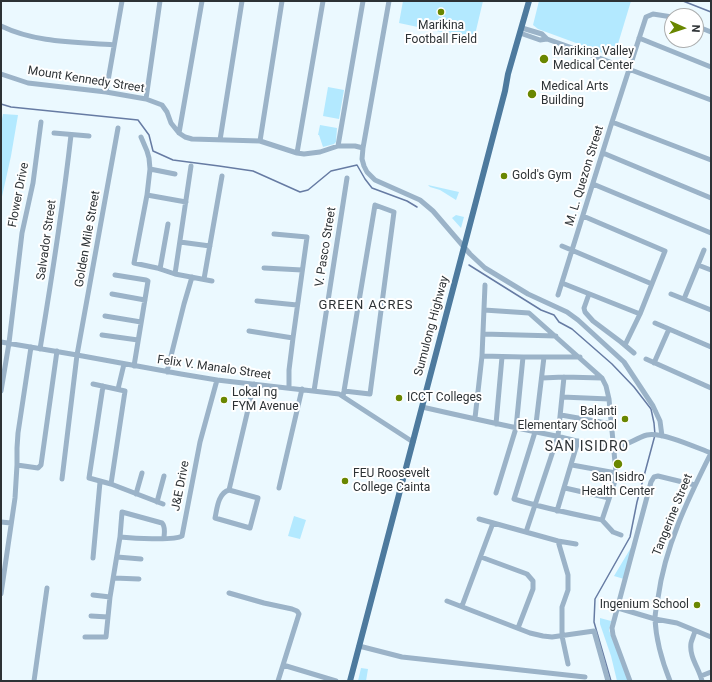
<!DOCTYPE html>
<html>
<head>
<meta charset="utf-8">
<style>
	body { margin:0 }
	#map { position:relative; width:712px; height:682px; overflow:hidden; background:#ebf9ff; font-family:Roboto,sans-serif }
	canvas { display:block }
	.frame { position:absolute; inset:0; border:2px solid #2d3235; pointer-events:none }
	.north { position:absolute; left:664px; top:8px; width:40px; height:40px; box-sizing:border-box; background:#fff; border:1px solid #abadae; border-radius:50%; rotate:93deg; font-size:11px; font-weight:700; line-height:16px; text-align:center; color:#2d3235 }
	.north::after { content:''; display:block; margin:auto; width:14px; height:18px; background:#698700; clip-path:polygon(50% 0,100% 100%,50% 72%,0 100%) }
</style>
</head>
<body>
<div id="map">
<canvas width="712" height="682"></canvas>
<div class="frame"></div>
<div class="north">N</div>
</div>
<script>
const g = document.querySelector('canvas').getContext('2d');
g.lineJoin = 'round';
function fillPath(path, color) {
  g.fillStyle = color;
  g.fill(path, 'evenodd');
}
function strokePath(path, color, width, dash) {
  g.strokeStyle = color;
  g.lineWidth = width;
  g.lineCap = dash ? 'butt' : 'round';
  g.setLineDash(dash || []);
  g.stroke(path);
}
function label(font, color, halo, rows, align = 'center') {
  g.font = font + ' Roboto,sans-serif';
  g.lineWidth = 4;
  g.setLineDash([]);
  g.textBaseline = 'middle';
  g.strokeStyle = halo;
  g.fillStyle = color;
  for (const [text, x, y, turn = 0] of rows) {
    g.save();
    g.translate(x, y);
    g.rotate((+turn || 0) * Math.PI / 180);
    g.textAlign = isNaN(turn) ? turn : align;
    if (halo) g.strokeText(text, 0, 0);
    g.fillText(text, 0, 0);
    g.restore();
  }
}
const green = new Path2D(`
	M403 1H483L474 39 399 23Z
	M539 1H631L614 57 538 29 533 25Z
	M328 87 344 90 339 119 323 116Z
	M3 114 18 115 11 156 1 201V124Z
	M320 125 337 128 336 142 334 144 323 147 319 135H318Z
	M428 185 459 192 456 200 440 190 430 187Z
	M456 215 464 217 461 228 452 218Z
	M294 516 306 520 300 539 288 536Z
	M632 546 624 579 614 576Z
	M600 618 611 621 609 630 628 681H617L611 656 600 624Z
	M361 668 368 669 366 681H358Z`);
const stream = new Path2D(`
	M683 1 711 12
	M1 104 11 107 138 120 149 135 153 151 173 160 219 166 253 171 300 192 308 190 331 171 357 165 365 179 372 188 407 201 417 207
	M469 265 541 310 554 315 559 322 572 329 612 364 634 387 651 409 654 423 655 435 637 502 630 537 595 599 594 622 611 681`);
const minor = new Path2D(`
	M389 1 363 148 362 159 364 166 367 172 375 180 420 200 433 211 470 254 485 268 528 294 567 312 578 320 624 362 653 406 660 421 662 436
	M1 26C36 43 76 42 114 45
	M696 26 711 32
	M522 28 542 34 547 39
	M520 33 540 40 547 39 578 50 711 100
	M639 38 711 67
	M1 74 28 83 106 92 146 99 162 105 167 112 171 123 179 133 185 137 192 139 260 141 297 153 304 154 320 152 338 146H355L363 148
	M106 92 122 1
	M146 99 160 1
	M612 122 711 160
	M54 133 89 136
	M179 133 202 1
	M141 137 147 151 149 158 150 169 147 195 134 263 157 268 175 274 212 281
	M220 140 242 1
	M260 141 282 1
	M338 146 363 1
	M297 153 323 1
	M603 153 711 198
	M150 169 175 174
	M593 184 711 233
	M147 195 186 202
	M583 216 665 251 640 314 625 345
	M274 234 307 237 293 338 289 370V388
	M180 242 210 246
	M562 246 652 284
	M698 265 711 270
	M264 268 302 270
	M160 269 168 224
	M175 274 191 166
	M115 275 146 280 148 281 134 366
	M204 279 222 176
	M562 283 640 314
	M112 294 145 300
	M589 294 584 308 585 312 593 321 621 342 634 353
	M671 294 711 310
	M558 295 612 122 646 17 653 14 672 17
	M684 299 704 250
	M257 301 297 305
	M484 310 529 313 602 378 606 386 609 399 616 473 614 484 602 520
	M105 316 141 322
	M655 323 711 347
	M249 331 293 338
	M483 334 556 336
	M102 335 138 340
	M1 342 77 355 181 374 217 380 339 394 413 442
	M40 349C52 277 63 206 71 135
	M482 356 523 357H580
	M544 357 535 432 514 499C543 508 573 514 602 520
	M646 359 711 388
	M654 363 669 329
	M167 372 184 304 192 277
	M542 378 564 377 602 378
	M93 384 125 391 111 484
	M103 386 89 478 111 484 163 504
	M118 389 124 364
	M1 391 9 343 22 233 33 183 41 122
	M314 391 347 178
	M343 396 344 391 375 205 394 212 370 394 344 391
	M562 397 609 399
	M422 407C466 417 511 427 556 436 574 440 593 446 613 447 624 448 635 438 647 435 663 432 695 447 711 453
	M561 415 612 424
	M475 418 482 356 485 285
	M496 424 502 357
	M17 465 38 468 41 465 57 351
	M572 465 616 473
	M62 479 77 355 118 128
	M279 488 302 389
	M565 488 609 498
	M229 490 258 498 250 528 215 518C217 509 218 493 229 490Z
	M229 490 254 384
	M496 493 516 428 523 357
	M136 494 142 473
	M157 502 164 476
	M557 511 578 441
	M479 519 558 541 576 544
	M602 520 613 532 621 535
	M1 522 11 523
	M526 532 558 436 564 377
	M120 537C131 538 174 541 182 536L200 442 217 380
	M558 541 568 575V590L562 607V636L568 664
	M117 557 141 559
	M481 557 527 574 533 581V589L518 628
	M93 558 100 482
	M114 578 139 579
	M229 593 264 603 292 609 297 611 299 614 278 681
	M1 594 15 498 17 465V448L18 433 31 347
	M93 595 110 597
	M447 601 530 633 543 636 552 637 594 631 608 681
	M462 606 493 523
	M618 608 655 619 677 623 711 637
	M91 616 108 617
	M695 631C694 635 692 639 691 643 689 657 699 668 702 681
	M85 637H106L110 597 120 537 122 512 162 523C166 527 164 534 164 538
	M359 646 402 657 585 677
	M283 665 336 681
	M701 676 711 672
	M34 681 47 588
	M630 681 613 635 612 628 651 482 654 477 658 476 695 485
	M670 681C662 661 656 641 655 619 655 612 657 605 658 598 665 546 688 499 711 453`);
const major = new Path2D(`
	M350 681 505 91 508 74 529 1`);
const markers = [
	[441,12,4,"#698700"],
	[544,59,5,"#698700"],
	[532,94,5,"#698700"],
	[504,176,4,"#698700"],
	[399,398,4,"#698700"],
	[224,400,4,"#698700"],
	[625,419,4,"#698700"],
	[618,464,5,"#698700"],
	[345,481,4,"#698700"],
	[697,605,4,"#698700"]
];
const poiNames = [
	["Marikina",441,26,"center"],
	["Football Field",441,40,"center"],
	["Marikina Valley",553,52],
	["Medical Center",553,66],
	["Medical Arts",541,87],
	["Building",541,101],
	["Gold's Gym",512,176],
	["Lokal ng",232,393],
	["FYM Avenue",232,407],
	["ICCT Colleges",407,398],
	["Balanti",617,412,"right"],
	["Elementary School",617,426,"right"],
	["FEU Roosevelt",353,474],
	["College Cainta",353,488],
	["San Isidro",618,478,"center"],
	["Health Center",618,492,"center"],
	["Ingenium School",689,605,"right"]
];
const streetNames = [
	["Mount Kennedy Street",86,80,9],
	["M. L. Quezon Street",585,176,-73],
	["Flower Drive",19,195,-79],
	["Golden Mile Street",88,239,-80],
	["Salvador Street",47,240,-82],
	["V. Pasco Street",326,247,-81],
	["Sumulong Highway",432,326,-75],
	["Felix V. Manalo Street",214,368,8],
	["J&E Drive",181,486,-79],
	["Tangerine Street",673,515,-68]
];
const neighbourhoodNames = [
	["GREEN ACRES",366,306]
];
const quarterNames = [
	["SAN ISIDRO",587,447]
];
fillPath(green, '#b3e9ff');
strokePath(stream, '#667ba3', 1.5);
strokePath(minor, '#9bb3c8', 5);
strokePath(major, '#4d7a9e', 6);
for (const [x, y, r, color] of markers) {
  const dot = new Path2D();
  dot.arc(x, y, r, 0, 2 * Math.PI);
  g.fillStyle = color;
  g.fill(dot);
  strokePath(dot, '#fff', 1.5);
}
label('12px', '#2d3235', '#fff', poiNames, 'left');
label('12px', '#2d3235', '#fff', streetNames);
g.letterSpacing = '1px';
label('13px', '#2d3235', '#fff', neighbourhoodNames);
g.letterSpacing = '0px';
g.letterSpacing = '1px';
label('14px', '#2d3235', '#fff', quarterNames);
g.letterSpacing = '0px';
</script>
</body>
</html>
